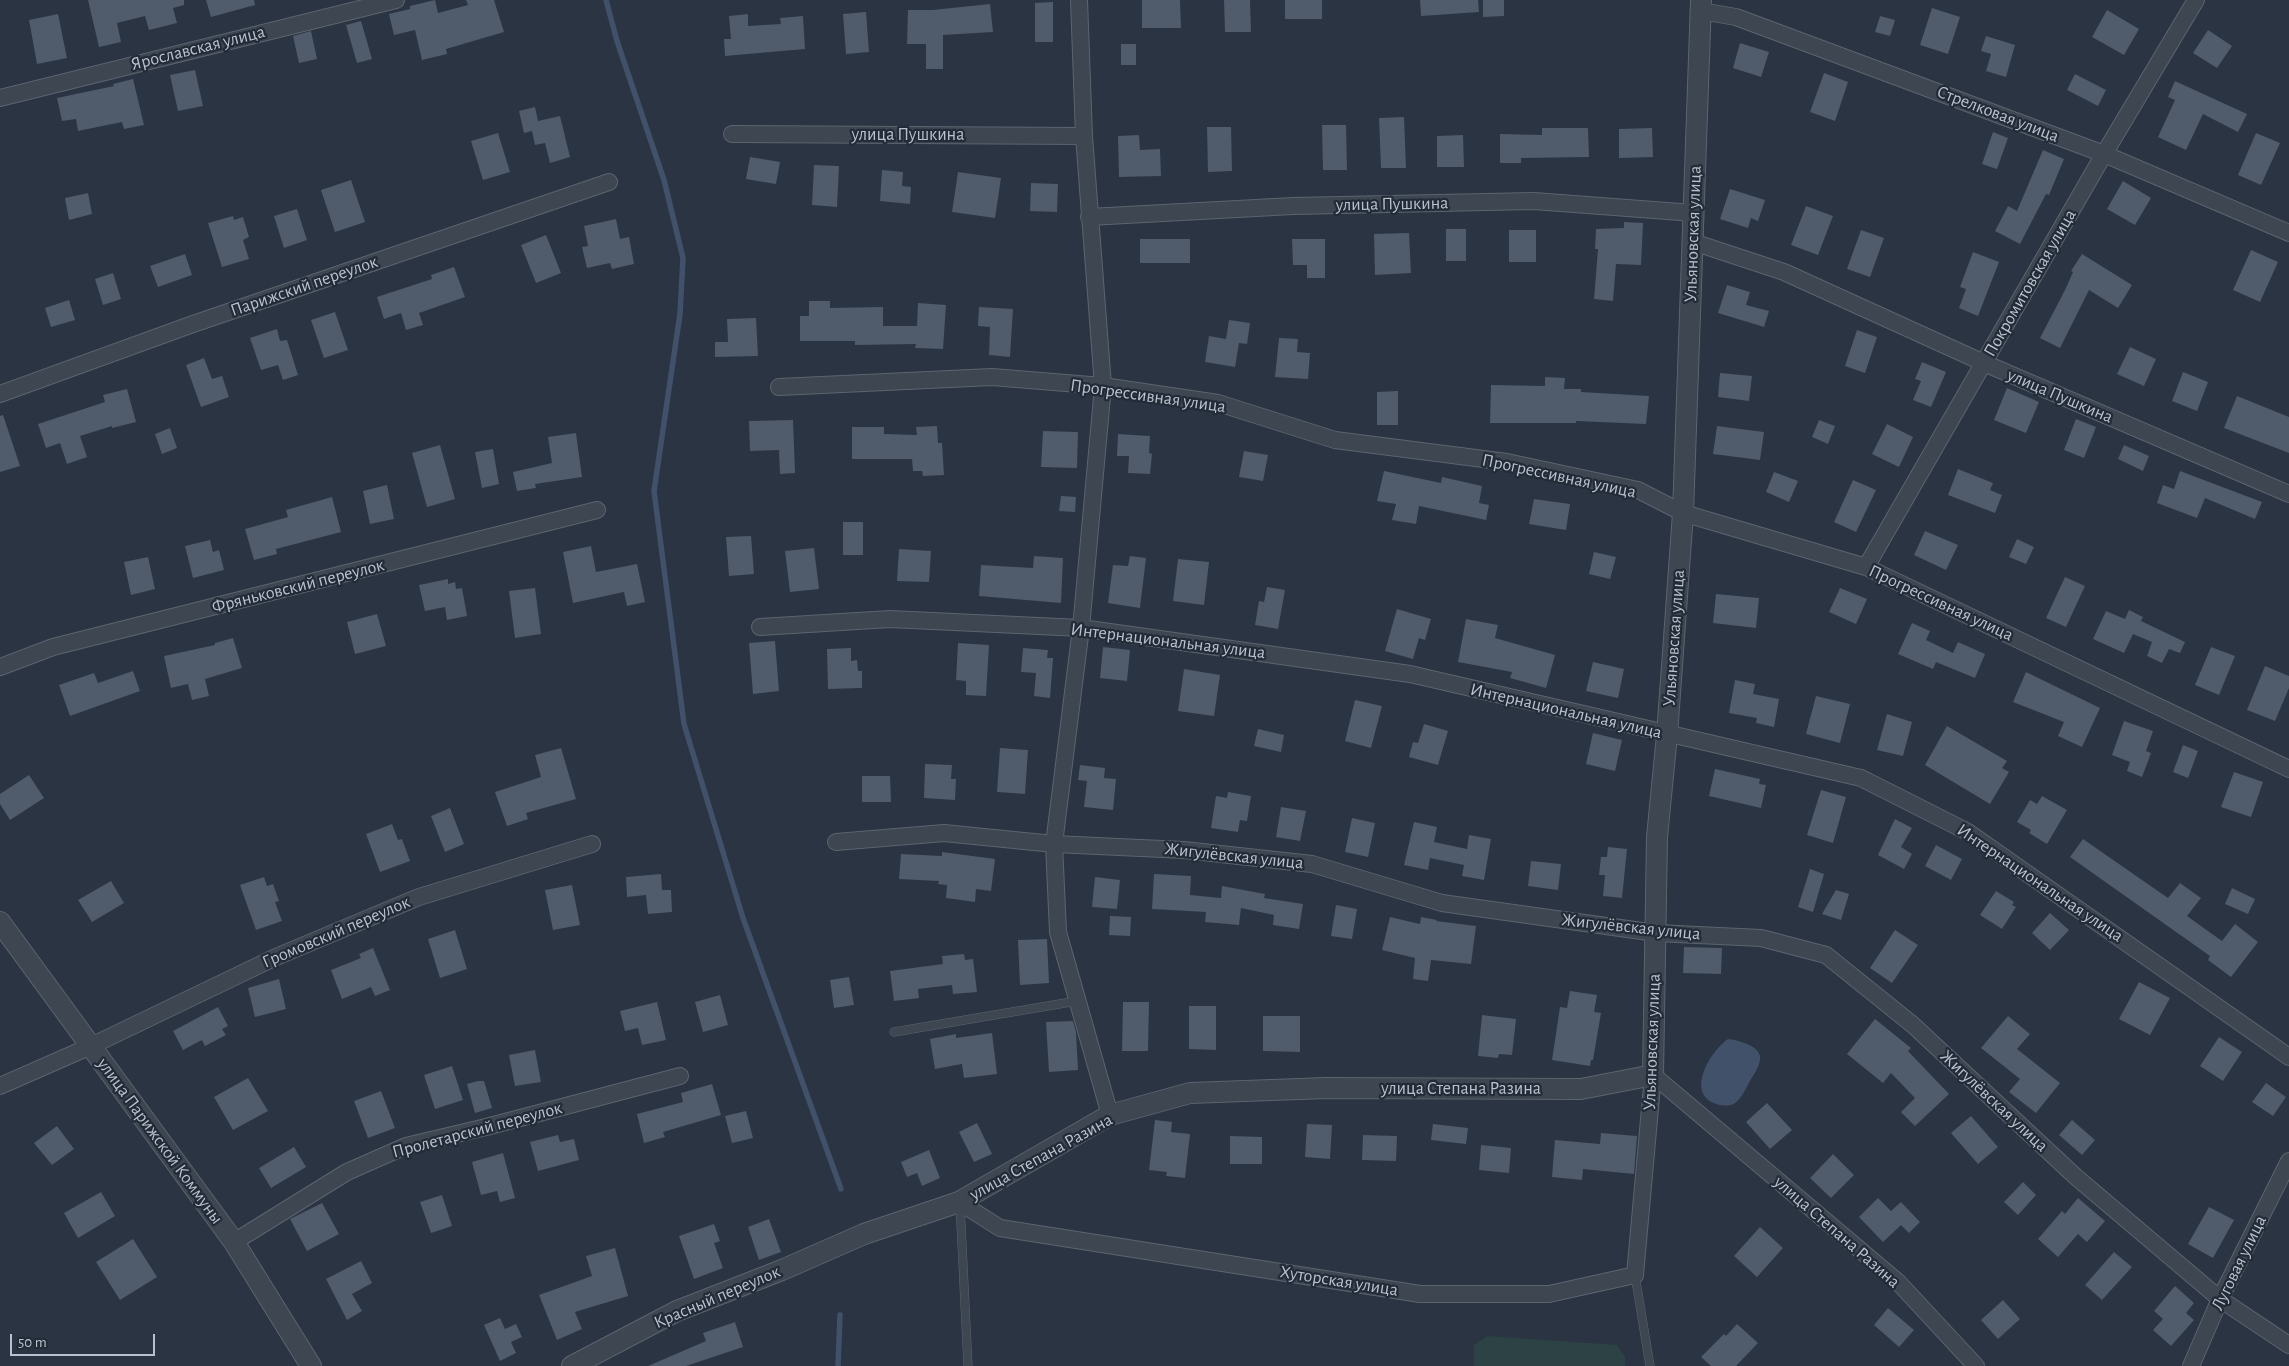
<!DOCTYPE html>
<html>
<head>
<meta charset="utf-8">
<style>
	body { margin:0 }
	#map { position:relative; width:2289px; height:1366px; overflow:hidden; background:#2a3442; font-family:"Alegreya Sans",sans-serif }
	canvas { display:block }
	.scale { position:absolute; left:10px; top:1334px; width:145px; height:22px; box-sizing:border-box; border:2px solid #bbc1cc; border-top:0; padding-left:6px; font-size:15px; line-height:18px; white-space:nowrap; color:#bbc1cc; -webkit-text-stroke:4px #222b38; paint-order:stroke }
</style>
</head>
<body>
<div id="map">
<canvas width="2289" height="1366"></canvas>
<div class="scale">50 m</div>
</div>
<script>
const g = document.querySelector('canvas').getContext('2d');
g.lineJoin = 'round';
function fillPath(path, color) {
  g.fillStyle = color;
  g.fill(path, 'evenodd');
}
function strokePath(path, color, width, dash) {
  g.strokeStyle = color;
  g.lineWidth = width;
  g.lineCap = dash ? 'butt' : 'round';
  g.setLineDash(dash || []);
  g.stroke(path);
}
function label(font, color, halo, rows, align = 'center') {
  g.font = font + ' "Alegreya Sans",sans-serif';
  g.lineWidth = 4.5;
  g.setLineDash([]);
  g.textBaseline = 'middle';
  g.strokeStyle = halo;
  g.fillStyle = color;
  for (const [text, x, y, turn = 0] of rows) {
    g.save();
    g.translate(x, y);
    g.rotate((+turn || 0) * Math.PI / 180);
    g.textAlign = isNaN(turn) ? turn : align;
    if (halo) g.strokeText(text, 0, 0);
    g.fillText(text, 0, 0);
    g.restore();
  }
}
const green = new Path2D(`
	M1487 1336 1617 1345 1625 1357V1366H1474V1345Z`);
const water = new Path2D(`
	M1728 1039C1737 1040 1758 1045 1760 1056 1761 1065 1754 1074 1750 1081 1746 1088 1742 1098 1735 1103 1731 1106 1725 1106 1720 1105 1683 1097 1709 1052 1728 1039Z`);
const stream = new Path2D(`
	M606 0 617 41 664 180 683 258 680 314 654 491 684 724 743 918 841 1189
	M838 1366 840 1315`);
const building = new Path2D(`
	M88 0H184V5L173 8 177 23 149 30 145 16 117 23 121 42 99 47Z
	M206 0H254L255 5 211 17Z
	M435 0 438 13 468 5 466 0H494L504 32 446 49 447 54 422 60 415 30 394 35 389 14 410 9V6Z
	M1142 0H1180L1181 28H1142Z
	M1224 0H1250L1251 32H1225Z
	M1285 0H1322V19H1285Z
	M1420 0H1478L1479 12 1421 16Z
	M1483 0H1504V16L1483 17Z
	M1053 2V42H1035V3Z
	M990 4 993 32 943 35V69H926V44H907L908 10H933Z
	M1932 8 1960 17 1948 54 1920 45Z
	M2107 10 2139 29 2124 55 2092 37Z
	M866 12 869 52 846 54 843 14Z
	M58 14 67 58 37 64 29 20Z
	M748 14V26L781 24 780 18 803 16 805 49 725 56 724 39H731L729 16Z
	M1880 16 1895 20 1890 36 1875 32Z
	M361 21 372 59 357 63 346 25Z
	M2208 30 2232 46 2217 68 2193 53Z
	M311 31 317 59 299 63 293 36Z
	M1986 36 2015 45 2006 77 1986 71 1991 54 1981 51Z
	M1740 43 1769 52 1761 77 1733 68Z
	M1121 44H1136V65H1121Z
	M195 70 203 106 178 111 170 75Z
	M1824 73 1848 82 1835 121 1810 112Z
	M2075 74 2106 90 2098 106 2067 90Z
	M133 79 144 125 124 129 122 122 78 131 76 119 62 121 57 98 114 86 113 84Z
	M2175 81 2247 114 2238 132 2203 114 2186 150 2158 137 2175 100 2168 97Z
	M535 107 538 121 560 116 570 157 550 163 545 143 535 145 532 131 524 133 519 111Z
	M1404 117 1406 168H1381L1379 118Z
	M1322 125H1346L1347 170H1323Z
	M1207 127H1231L1232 171 1208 172Z
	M1542 128H1588L1589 157 1521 158V163H1500V134L1542 135Z
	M1652 128 1653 157 1619 158V129Z
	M1993 132 2008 138 1997 169 1982 164Z
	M498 133 510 172 483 180 471 141Z
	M2256 133 2280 143 2261 185 2238 175Z
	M1139 135 1140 150 1160 149 1161 176 1119 177 1118 136Z
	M1463 135 1464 167H1437V136Z
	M2043 150 2064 159 2049 195 2046 194 2020 244 1995 231 2008 206 2017 211Z
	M750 157 780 162 776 184 746 179Z
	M814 165 839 166 837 207 812 205Z
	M882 170 903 172 902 186 911 187 910 204 880 201Z
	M958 172 1001 178 995 218 952 212Z
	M351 180 365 222 335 232 321 190Z
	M2123 181 2151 198 2135 225 2107 209Z
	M1031 183 1058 184 1057 212 1030 211Z
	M1730 189 1765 200 1758 221 1751 218 1748 228 1720 219Z
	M88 193 92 214 69 220 65 198Z
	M1806 206 1833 216 1818 255 1791 245Z
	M297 209 307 240 284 248 274 216Z
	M233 216 234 220 243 217 249 237 243 240 249 259 222 267 208 223Z
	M616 219 620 239 629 237 634 264 612 269 610 263 587 268 582 247 588 246 584 226Z
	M1624 222 1643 223 1641 265 1616 264 1613 301 1594 299 1598 249H1595L1596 229 1624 228Z
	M1446 229H1466V261H1446Z
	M1509 230H1536V262H1509Z
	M1861 230 1884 238 1870 277 1847 269Z
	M1409 233 1411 273 1375 275 1374 234Z
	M546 235 561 273 536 283 521 245Z
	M1140 239H1190V263H1140Z
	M1292 239H1325V278H1307V265H1293Z
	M2251 250 2278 262 2260 302 2233 290Z
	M1973 252 1999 262 1978 316 1959 308 1966 289 1960 287Z
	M185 254 192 275 158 287 150 266Z
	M2082 254 2132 285 2118 308 2089 290 2060 348 2040 338 2066 288 2073 272 2071 271Z
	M454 267 465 297 419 313 423 325 406 330 401 313 384 319 377 297 432 279 431 275Z
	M113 273 121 299 103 305 95 279Z
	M1727 285 1750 292 1746 305 1769 311 1764 327 1718 313Z
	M69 300 75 320 51 327 45 308Z
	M809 301H830V308L883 307V326H917L918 303 946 305 943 349 915 348 916 344 855 345V341H800V316H809Z
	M979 307 1013 309 1010 357 989 355 990 327 978 326Z
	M335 312 348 350 324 358 311 320Z
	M756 318 758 356 715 357V342H728L727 319Z
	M1229 320 1250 323 1247 344 1239 343 1235 367 1205 362 1209 336 1226 339Z
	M277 329 280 341 287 340 298 375 283 380 278 365 261 370 250 338Z
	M1857 330 1877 337 1865 373 1845 366Z
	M1279 338 1298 339 1297 352 1310 353 1308 379 1275 377Z
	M2130 347 2156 359 2144 386 2117 374Z
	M204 358 212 379 222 376 229 397 201 407 186 365Z
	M1922 362 1946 372 1931 407 1913 400 1921 381 1915 379Z
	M2183 372 2208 382 2197 411 2172 401Z
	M1720 373 1752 376 1749 401 1718 397Z
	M1545 377 1565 378 1564 389H1581V392L1649 396 1646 424 1576 421V423H1490L1491 385 1545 386Z
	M2007 388 2039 402 2026 433 1994 420Z
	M127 389 136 422 112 428V426L80 436 87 457 67 464 60 443 46 448 38 424 105 402 103 395Z
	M1398 391V425H1377V392Z
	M2237 396 2289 417V453L2224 428Z
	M3 415 20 466 0 472V416Z
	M2076 419 2096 427 2084 458 2064 450Z
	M793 420 795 473 780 474 779 450 750 451 749 421Z
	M1819 420 1835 426 1828 444 1812 437Z
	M1887 424 1913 437 1899 467 1872 454Z
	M937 426 938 443H942L944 475 923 476 922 471H913L912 459H852V427H884V434L917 435 916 427Z
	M1717 426 1764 432 1760 460 1713 454Z
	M170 428 177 448 162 454 155 434Z
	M1043 431 1078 432 1077 468 1041 467Z
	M576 433 582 477 535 484 536 488 517 491 513 472 552 463 548 437Z
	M1118 434 1150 436 1149 453 1152 454 1150 474 1128 473 1129 456H1117Z
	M440 445 455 499 427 507 412 453Z
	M2124 445 2149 456 2143 471 2118 459Z
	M493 449 499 484 482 488 475 452Z
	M1244 451 1268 455 1263 481 1239 477Z
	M1958 469 1993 483 1990 490 2002 495 1995 513 1948 495Z
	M1384 471 1441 483 1442 477 1482 486 1479 503 1489 505 1486 520 1419 506 1416 524 1392 520 1396 504 1377 501Z
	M2180 471 2262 502 2255 519 2205 498 2197 518 2157 503 2163 485 2174 489Z
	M1774 472 1798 481 1789 502 1766 492Z
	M1853 480 1876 490 1856 532 1834 522Z
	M387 485 394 519 370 524 363 491Z
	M1061 496 1076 497 1075 512 1059 511Z
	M332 497 341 532 276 549 277 554 254 560 245 529 288 517 286 510Z
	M1534 499 1570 504 1566 530 1529 524Z
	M843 522H863V555H843Z
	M1925 531 1958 545 1946 570 1914 555Z
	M751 536 754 574 729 576 726 537Z
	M2017 539 2034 547 2026 564 2009 557Z
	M210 540 213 552 219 550 224 570 193 578 185 546Z
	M591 546 596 572 637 564 645 602 627 606 624 592 573 603 563 552Z
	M814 548 819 589 790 592 785 551Z
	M899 549 931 551 929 582 897 581Z
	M1594 552 1616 557 1610 579 1589 574Z
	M1034 556 1063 558 1061 603 979 596 981 565 1033 568Z
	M1130 556 1146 558 1140 608 1108 603 1113 565 1128 566Z
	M148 557 155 589 131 595 124 562Z
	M1178 559 1209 562 1204 605 1173 601Z
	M2065 577 2085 586 2066 627 2046 618Z
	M448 579V584L455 582 456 589 462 588 467 616 447 620 445 607 425 611 419 585Z
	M1267 587 1285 590 1278 629 1255 625 1259 601 1264 602Z
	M535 588 541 634 515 638 509 591Z
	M1840 588 1867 599 1856 624 1829 612Z
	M1716 594 1759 598 1756 628 1713 623Z
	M1397 609 1431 619 1425 640 1419 638 1413 659 1385 651Z
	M2129 610 2143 617 2141 621 2185 642 2180 653 2169 649 2162 663 2147 656 2152 642 2133 634 2124 653 2093 639 2106 611 2125 619Z
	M377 614 386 646 355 654 347 622Z
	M1466 619 1498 625 1495 638 1555 655 1546 688 1510 678 1512 672 1458 662Z
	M1912 623 1930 631 1926 640 1953 653 1958 642 1985 654 1975 678 1936 662 1933 669 1898 654Z
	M233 638 242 668 205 679 209 696 192 700 188 684 171 688 164 656 215 645V643Z
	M775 641 779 691 753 694 749 643Z
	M958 643 989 645 986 696 966 695V681L956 680Z
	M1103 647 1130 650 1127 681 1100 678Z
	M2211 647 2235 656 2219 695 2195 685Z
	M851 648V661L857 660 858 671H862V688L828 689 827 649Z
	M1023 648 1048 650 1047 658H1053L1050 698 1034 696 1036 673 1021 672Z
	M1593 662 1624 669 1618 698 1586 691Z
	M2265 666 2289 676V688L2275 721 2247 710Z
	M1184 669 1220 675 1214 716 1178 711Z
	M133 671 140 691 70 716 59 685 94 673 98 683Z
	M2026 672 2100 708 2082 747 2058 736 2064 722 2013 702Z
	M1735 680 1755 684 1753 694 1779 699 1774 727 1756 723 1757 718 1729 713Z
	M1816 696 1850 704 1840 743 1806 734Z
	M1355 700 1382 706 1371 748 1345 741Z
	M1887 714 1912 722 1903 756 1877 750Z
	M2124 721 2153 731 2146 751 2151 753 2142 777 2127 771 2130 762 2112 755Z
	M1424 724 1448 731 1438 765 1409 757 1413 742 1418 743Z
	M1947 726 2007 761 2002 768 2009 772 1990 804 1925 765Z
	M1258 729 1284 735 1281 752 1254 746Z
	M1593 733 1622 740 1615 771 1586 764Z
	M2183 745 2198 751 2188 778 2173 772Z
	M561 748 576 799 526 813 528 819 507 826 495 792 541 777 535 755Z
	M1000 748 1028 750 1025 794 997 792Z
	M925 764 952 765 951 779H956L955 800 924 798Z
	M1080 765 1105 768 1104 778 1116 779 1113 810 1084 807 1087 781 1078 780Z
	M1715 769 1760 779 1759 784 1766 785 1761 808 1709 796Z
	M2234 772 2263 782 2251 817 2221 807Z
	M29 775 44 798 10 820 0 804V794Z
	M862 776H890L891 802H862Z
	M1821 790 1846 797 1833 843 1807 835Z
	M1228 792 1251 796 1247 821 1240 820 1238 832 1211 828 1216 796 1227 798Z
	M2042 796 2067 810 2047 844 2029 833 2031 830 2017 822 2030 800 2037 804Z
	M1281 807 1306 811 1300 841 1276 837Z
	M450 808 464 844 445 852 431 816Z
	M1352 818 1375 823 1368 857 1345 852Z
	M1895 819 1912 828 1901 847 1912 854 1904 869 1878 855Z
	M1414 822 1437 827 1434 842 1467 849 1469 835 1491 839 1484 880 1462 876 1464 865 1430 858 1428 870 1404 865Z
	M392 824 398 840 402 839 410 861 380 872 366 834Z
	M2083 839 2168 898 2180 883 2201 898 2187 916 2222 941 2235 924 2258 942 2231 977 2208 960 2210 956 2070 857Z
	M1936 845 1962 859 1951 880 1925 866Z
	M1608 847 1627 849 1622 898 1603 896 1605 875H1599L1601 857H1607Z
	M942 852 995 859 991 891 976 889 975 902 946 898 947 885 938 884 939 881 899 879 901 854 942 856Z
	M1531 861 1561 864 1558 890 1528 886Z
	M1810 869 1824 874 1813 912 1798 907Z
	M661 874 662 890H671L672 912 648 914 646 895 627 897 626 877Z
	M1154 874 1191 876 1190 895 1221 898 1222 886 1265 894 1264 898 1303 904 1299 929 1273 925 1274 915 1241 908 1239 925 1205 922 1206 912 1152 909Z
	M264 877 267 886 273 884 279 901 275 902 282 921 256 930 240 885Z
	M1095 877 1120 880 1117 909 1092 907Z
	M111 881 124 903 92 922 78 900Z
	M572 885 580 925 553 930 545 890Z
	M2232 888 2255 899 2248 914 2225 904Z
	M1836 890 1849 894 1841 920 1822 914Z
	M1996 891 2014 902 2012 905 2016 907 2002 929 1980 915Z
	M1336 905 1357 909 1352 939 1331 936Z
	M2050 913 2069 930 2050 950 2032 933Z
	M1110 916 1131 917 1130 936 1109 935Z
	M1390 917 1420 924 1421 917 1437 920 1436 921 1476 926 1471 964 1431 960 1428 981 1413 979 1415 958 1382 950Z
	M455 930 467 969 440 978 428 939Z
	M1895 930 1918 945 1892 983 1870 968Z
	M1047 939 1049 983 1020 985 1018 940Z
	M1684 947 1722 948 1721 974 1683 973Z
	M373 948 390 990 375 996 371 987 342 999 331 970 361 958 359 954Z
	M964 954 965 960 973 959 977 992 953 994 952 985 918 989 919 998 894 1001 890 971 943 964 942 956Z
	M849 977 854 1005 834 1008 830 980Z
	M279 979 286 1009 255 1017 248 988Z
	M2139 982 2170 998 2150 1035 2119 1019Z
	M1570 991 1597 995 1594 1012 1601 1013 1593 1060H1591L1590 1066 1552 1060 1560 1007 1567 1008Z
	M720 995 728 1025 703 1032 695 1002Z
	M657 1002 666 1040 642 1045 638 1028 625 1031 620 1011Z
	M1123 1002H1149L1148 1051H1122Z
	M1189 1006H1216V1050L1189 1049Z
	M218 1007 228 1026 222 1029 226 1035 205 1046 202 1040 183 1050 173 1031Z
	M1482 1015 1516 1019 1512 1055 1499 1054 1498 1058 1478 1056Z
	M1263 1016H1300V1052L1263 1051Z
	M2008 1016 2030 1034 2017 1049 2060 1083 2036 1113 2009 1092 2020 1079 1981 1048Z
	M1875 1019 1911 1048 1908 1051 1949 1094 1915 1126 1901 1112 1915 1098 1891 1073 1883 1083 1847 1054Z
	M1073 1021 1076 1032 1078 1070 1049 1072 1046 1022Z
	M992 1033 997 1074 964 1078 962 1064 935 1069 930 1039 956 1034V1038Z
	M2219 1037 2242 1052 2223 1081 2200 1066Z
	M535 1050 541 1082 515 1086 509 1055Z
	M452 1066 463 1100 435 1109 424 1075Z
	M248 1078 268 1111 233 1130 214 1097Z
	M478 1081H484L492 1108 475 1113 467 1084Z
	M2266 1083 2286 1097 2273 1116 2252 1102Z
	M712 1084 721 1115 663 1132 665 1137 644 1143 637 1114 683 1102 681 1093Z
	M381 1091 395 1128 368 1138 354 1101Z
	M1767 1103 1792 1130 1770 1149 1746 1122Z
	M746 1111 753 1138 732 1143 725 1116Z
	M1971 1116 1998 1147 1978 1164 1951 1133Z
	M1155 1120 1172 1122 1171 1132 1190 1134 1185 1178 1166 1176 1167 1172 1149 1170Z
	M2072 1120 2095 1140 2082 1155 2059 1135Z
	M977 1123 992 1154 974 1162 959 1132Z
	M1307 1124 1332 1125 1330 1159 1305 1157Z
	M1433 1124 1468 1128 1466 1144 1431 1140Z
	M57 1126 74 1149 52 1165 34 1143Z
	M1601 1133 1637 1136 1634 1174 1583 1169 1582 1180 1552 1177 1555 1140 1600 1144Z
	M558 1135 560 1142 574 1139 579 1160 538 1171 530 1142Z
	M1363 1135 1397 1136 1396 1161 1362 1160Z
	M1230 1136 1262 1137V1164H1230Z
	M1481 1145 1511 1148 1509 1173 1479 1170Z
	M294 1147 306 1167 271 1188 259 1168Z
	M929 1150 940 1178 922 1186 917 1173 907 1177 901 1162Z
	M503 1153 515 1198 500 1202 497 1191 481 1195 472 1162Z
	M1833 1154 1854 1175 1831 1198 1810 1178Z
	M2023 1182 2036 1195 2018 1215 2004 1202Z
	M101 1192 115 1216 78 1238 64 1213Z
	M442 1195 452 1226 431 1233 420 1202Z
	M1878 1198 1891 1211 1901 1202 1920 1222 1909 1233 1901 1225 1883 1242 1859 1217Z
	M2078 1198 2105 1221 2087 1242 2078 1234 2058 1257 2038 1239 2062 1211 2065 1214Z
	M322 1203 339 1234 307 1251 290 1219Z
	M2209 1207 2234 1220 2213 1258 2188 1244Z
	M769 1219 781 1252 759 1260 748 1227Z
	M714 1224 720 1241 714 1243 723 1268 694 1279 679 1236Z
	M1760 1227 1783 1248 1757 1277 1734 1256Z
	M133 1239 157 1277 120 1300 96 1262Z
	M615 1248 628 1296 575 1312 582 1329 557 1340 539 1295 592 1276 586 1256Z
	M2114 1252 2132 1267 2102 1300 2085 1285Z
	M361 1261 372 1283 352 1294 362 1311 347 1320 326 1279Z
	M2175 1286 2194 1303 2186 1313 2194 1320 2171 1346 2153 1330 2163 1319 2154 1311Z
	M2003 1300 2020 1319 1998 1339 1981 1320Z
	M1888 1308 1914 1330 1899 1347 1874 1325Z
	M500 1318 505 1329 516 1324 522 1337 511 1342 516 1353 500 1361 484 1325Z
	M735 1322 743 1347 686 1366H648L706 1341 703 1333Z
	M1737 1324 1758 1343 1736 1366H1711L1701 1357 1724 1334 1726 1336Z`);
const service = new Path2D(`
	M894 1032 1077 1001
	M960 1204 968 1366
	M1635 1275 1650 1366`);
const minor = new Path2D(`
	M1079 0 1084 136 1103 386 1081 628 1054 844 1058 932 1110 1115
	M1701 11 1736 17 2104 154 2289 233
	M0 98 396 0
	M732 134 1084 136
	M1089 217 1293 206 1534 201 1694 213
	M1693 242 1784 272 1984 363 2289 494
	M779 387 992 377 1103 386 1218 403 1335 440 1507 462 1638 490 1683 513 1866 567 2289 769
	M0 394 193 324 609 182
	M1866 567 2104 154 2196 0
	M760 627 890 619 1081 628 1410 674 1861 778 1968 832 2289 1057
	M0 667 53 647 597 510
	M836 842 944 833 1054 844 1184 850 1312 864 1442 903 1656 933 1761 938 1826 955 1913 1025 2076 1177 2220 1299 2289 1345
	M1653 1075 1898 1282 1976 1366
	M0 1086 91 1046 276 957 419 897 592 844
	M959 1202 1000 1228 1420 1294H1549L1635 1275 1653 1075
	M234 1242 347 1172 406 1146 486 1127 680 1076
	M2191 1366 2220 1299 2289 1161`);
const tertiary = new Path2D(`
	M0 922 234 1242 311 1366
	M572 1366 677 1311 782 1270 864 1234 959 1202 1110 1115 1190 1093 1326 1088 1581 1089 1653 1075 1657 837 1667 735 1683 513 1701 0`);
const streetNames = [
	["Ярославская улица",198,48,-14],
	["Стрелковая улица",1998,114,21],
	["улица Пушкина",908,135],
	["улица Пушкина",1392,204,-1],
	["Ульяновская улица",1693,234,-88],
	["Покромитовская улица",2030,283,-60],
	["Парижский переулок",304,286,-19],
	["Прогрессивная улица",1148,396,8],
	["улица Пушкина",2060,396,23],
	["Прогрессивная улица",1559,476,12],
	["Фряньковский переулок",298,586,-14],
	["Прогрессивная улица",1941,603,25],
	["Ульяновская улица",1674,638,-86],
	["Интернациональная улица",1168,641,7],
	["Интернациональная улица",1566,711,13],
	["Жигулёвская улица",1234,856,6],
	["Интернациональная улица",2040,883,34],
	["Жигулёвская улица",1631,927,6],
	["Громовский переулок",336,932,-23],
	["Ульяновская улица",1652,1042,-88],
	["улица Степана Разина",1461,1089],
	["Жигулёвская улица",1994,1101,43],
	["Пролетарский переулок",477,1130,-15],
	["улица Парижской Коммуны",160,1141,54],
	["улица Степана Разина",1041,1157,-29],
	["улица Степана Разина",1837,1232,41],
	["Луговая улица",2239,1263,-64],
	["Хуторская улица",1339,1281,9],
	["Красный переулок",717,1297,-23]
];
fillPath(green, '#2d4244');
fillPath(water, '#41516a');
strokePath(stream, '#41516a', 5.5);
fillPath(building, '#505b6b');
strokePath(service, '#5c646f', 9);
strokePath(minor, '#5c646f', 18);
strokePath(tertiary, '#5c646f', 22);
strokePath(service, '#3e4652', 8);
strokePath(minor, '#3e4652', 16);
strokePath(tertiary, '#3e4652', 20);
label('18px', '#bbc1cc', '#222b38', streetNames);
</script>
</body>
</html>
